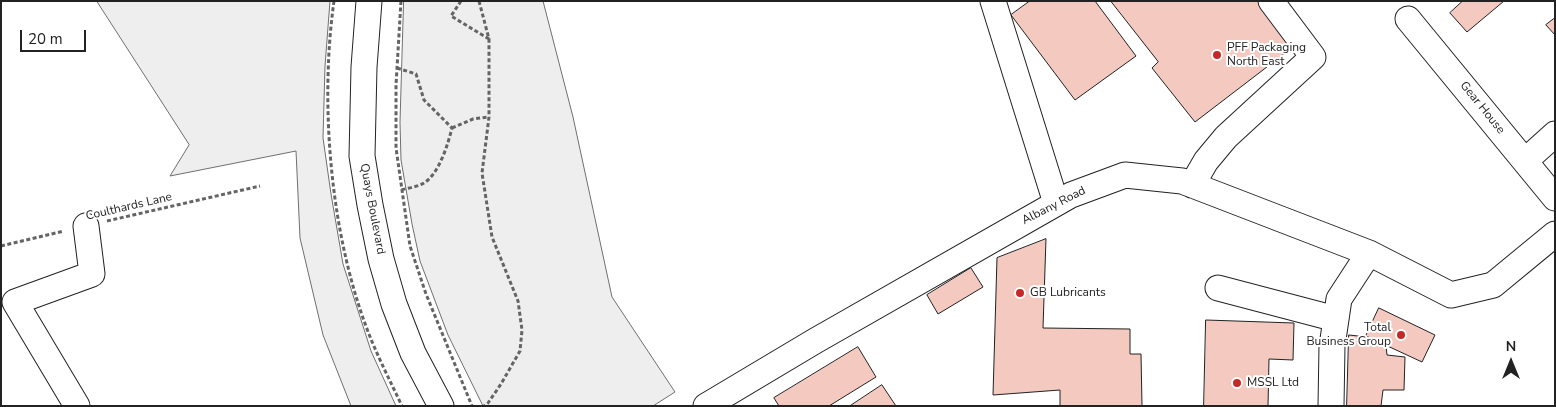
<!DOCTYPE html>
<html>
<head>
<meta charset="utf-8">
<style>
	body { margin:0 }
	#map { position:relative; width:1556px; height:407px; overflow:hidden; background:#fff; font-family:"Nunito Sans",sans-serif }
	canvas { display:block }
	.frame { position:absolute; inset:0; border:2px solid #222; pointer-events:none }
	.north { position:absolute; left:1486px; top:337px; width:50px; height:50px; -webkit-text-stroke:4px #fff; paint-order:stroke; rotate:0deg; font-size:14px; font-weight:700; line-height:20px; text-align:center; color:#222 }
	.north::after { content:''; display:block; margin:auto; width:18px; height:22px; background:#222; clip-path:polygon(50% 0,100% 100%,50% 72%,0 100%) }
	.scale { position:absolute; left:20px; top:30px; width:66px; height:22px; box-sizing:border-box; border:2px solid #222; border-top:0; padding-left:6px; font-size:15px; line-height:18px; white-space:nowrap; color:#222; -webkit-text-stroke:4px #fff; paint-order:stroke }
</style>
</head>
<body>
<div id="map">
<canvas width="1556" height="407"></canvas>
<div class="frame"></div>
<div class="north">N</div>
<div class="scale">20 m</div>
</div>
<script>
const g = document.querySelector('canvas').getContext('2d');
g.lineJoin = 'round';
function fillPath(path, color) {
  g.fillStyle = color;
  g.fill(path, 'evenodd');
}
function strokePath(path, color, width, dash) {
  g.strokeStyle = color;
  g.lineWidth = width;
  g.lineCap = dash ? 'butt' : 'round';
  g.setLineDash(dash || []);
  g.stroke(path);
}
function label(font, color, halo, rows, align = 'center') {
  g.font = font + ' "Nunito Sans",sans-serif';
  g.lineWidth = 4;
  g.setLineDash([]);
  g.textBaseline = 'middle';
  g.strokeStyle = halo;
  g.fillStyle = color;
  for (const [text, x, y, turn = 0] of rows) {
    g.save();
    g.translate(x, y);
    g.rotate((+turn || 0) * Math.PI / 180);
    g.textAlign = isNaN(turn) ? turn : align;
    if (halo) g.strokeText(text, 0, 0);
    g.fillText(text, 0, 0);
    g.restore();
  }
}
const green = new Path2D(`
	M97 1H330L325 66 323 138 331 194 343 264 371 351 396 406H351L323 335 300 238 296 151 170 176 189 145Z
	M404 1H543L573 117 612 297 675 392 653 406H483L448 335 420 261 412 224 401 160 400 123Z`);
const building = new Path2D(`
	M1030 1H1095L1136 56 1075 100 1011 15Z
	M1111 1H1259L1293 47 1195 122 1152 68 1158 62Z
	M1463 1H1504L1467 32 1450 13Z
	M1555 18V35L1546 25Z
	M1046 239 1043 328 1130 329V354H1141L1142 406H1060V390L993 395 997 258Z
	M971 268 983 287 938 314 927 295Z
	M1379 308 1435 335 1422 362 1366 336Z
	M1206 320 1294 323 1293 360 1269 359 1268 406H1204Z
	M1349 335 1367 337 1386 346 1387 355 1405 357 1404 390H1383L1381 406H1347Z
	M858 347 876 377 829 406H779L774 398Z
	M882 385 896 406H850Z`);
const path = new Path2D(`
	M334 1C319 108 331 244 373 344 382 365 392 385 402 406
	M401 1 396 85V148L410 246 426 294 472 406
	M461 1 451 16 489 39
	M479 1 489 39V117L482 173 492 237 518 301 522 330 520 351 501 384 488 403 484 406
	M397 68 416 74 424 100 452 128C448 144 439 174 424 183 417 187 408 188 401 190
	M452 128 473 119 489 117
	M107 221 260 186
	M1 246 64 231`);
const minor = new Path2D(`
	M369 1 364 67 362 156 370 205 381 259 394 304 413 353 441 406
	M993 1 1056 203
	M1408 19 1555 198
	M1525 161 1555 134
	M1192 185 1206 161 1226 137 1313 57 1271 1
	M1218 288 1336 319
	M77 406 15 302 92 274 86 226
	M706 406 815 341 1071 195 1125 175 1182 181 1369 253 1451 295 1493 285 1555 234
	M1331 406 1332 346 1339 299 1369 253`);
const markers = [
	[1217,55,5,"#c62828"],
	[1020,293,5,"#c62828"],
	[1401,335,5,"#c62828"],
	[1237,383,5,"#c62828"]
];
const poiNames = [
	["PFF Packaging",1227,48],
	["North East",1227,62],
	["GB Lubricants",1030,293],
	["Total",1391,328,"right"],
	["Business Group",1391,342,"right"],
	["MSSL Ltd",1247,383]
];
const streetNames = [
	["Gear House",1482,108,51],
	["Albany Road",1054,206,-27],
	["Coulthards Lane",129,207,-13],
	["Quays Boulevard",372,209,79]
];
fillPath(green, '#eee');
strokePath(green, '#6f6f6f', 1);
fillPath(building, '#f3c9c0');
strokePath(building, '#222', 1);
strokePath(minor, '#222', 27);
strokePath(path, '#646464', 3, [4, 2.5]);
strokePath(minor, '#fff', 25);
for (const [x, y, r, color] of markers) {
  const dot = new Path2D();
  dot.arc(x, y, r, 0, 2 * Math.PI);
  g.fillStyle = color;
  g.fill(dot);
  strokePath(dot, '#fff', 2);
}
label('12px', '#222', '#fff', poiNames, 'left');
label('12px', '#222', '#fff', streetNames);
</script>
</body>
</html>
